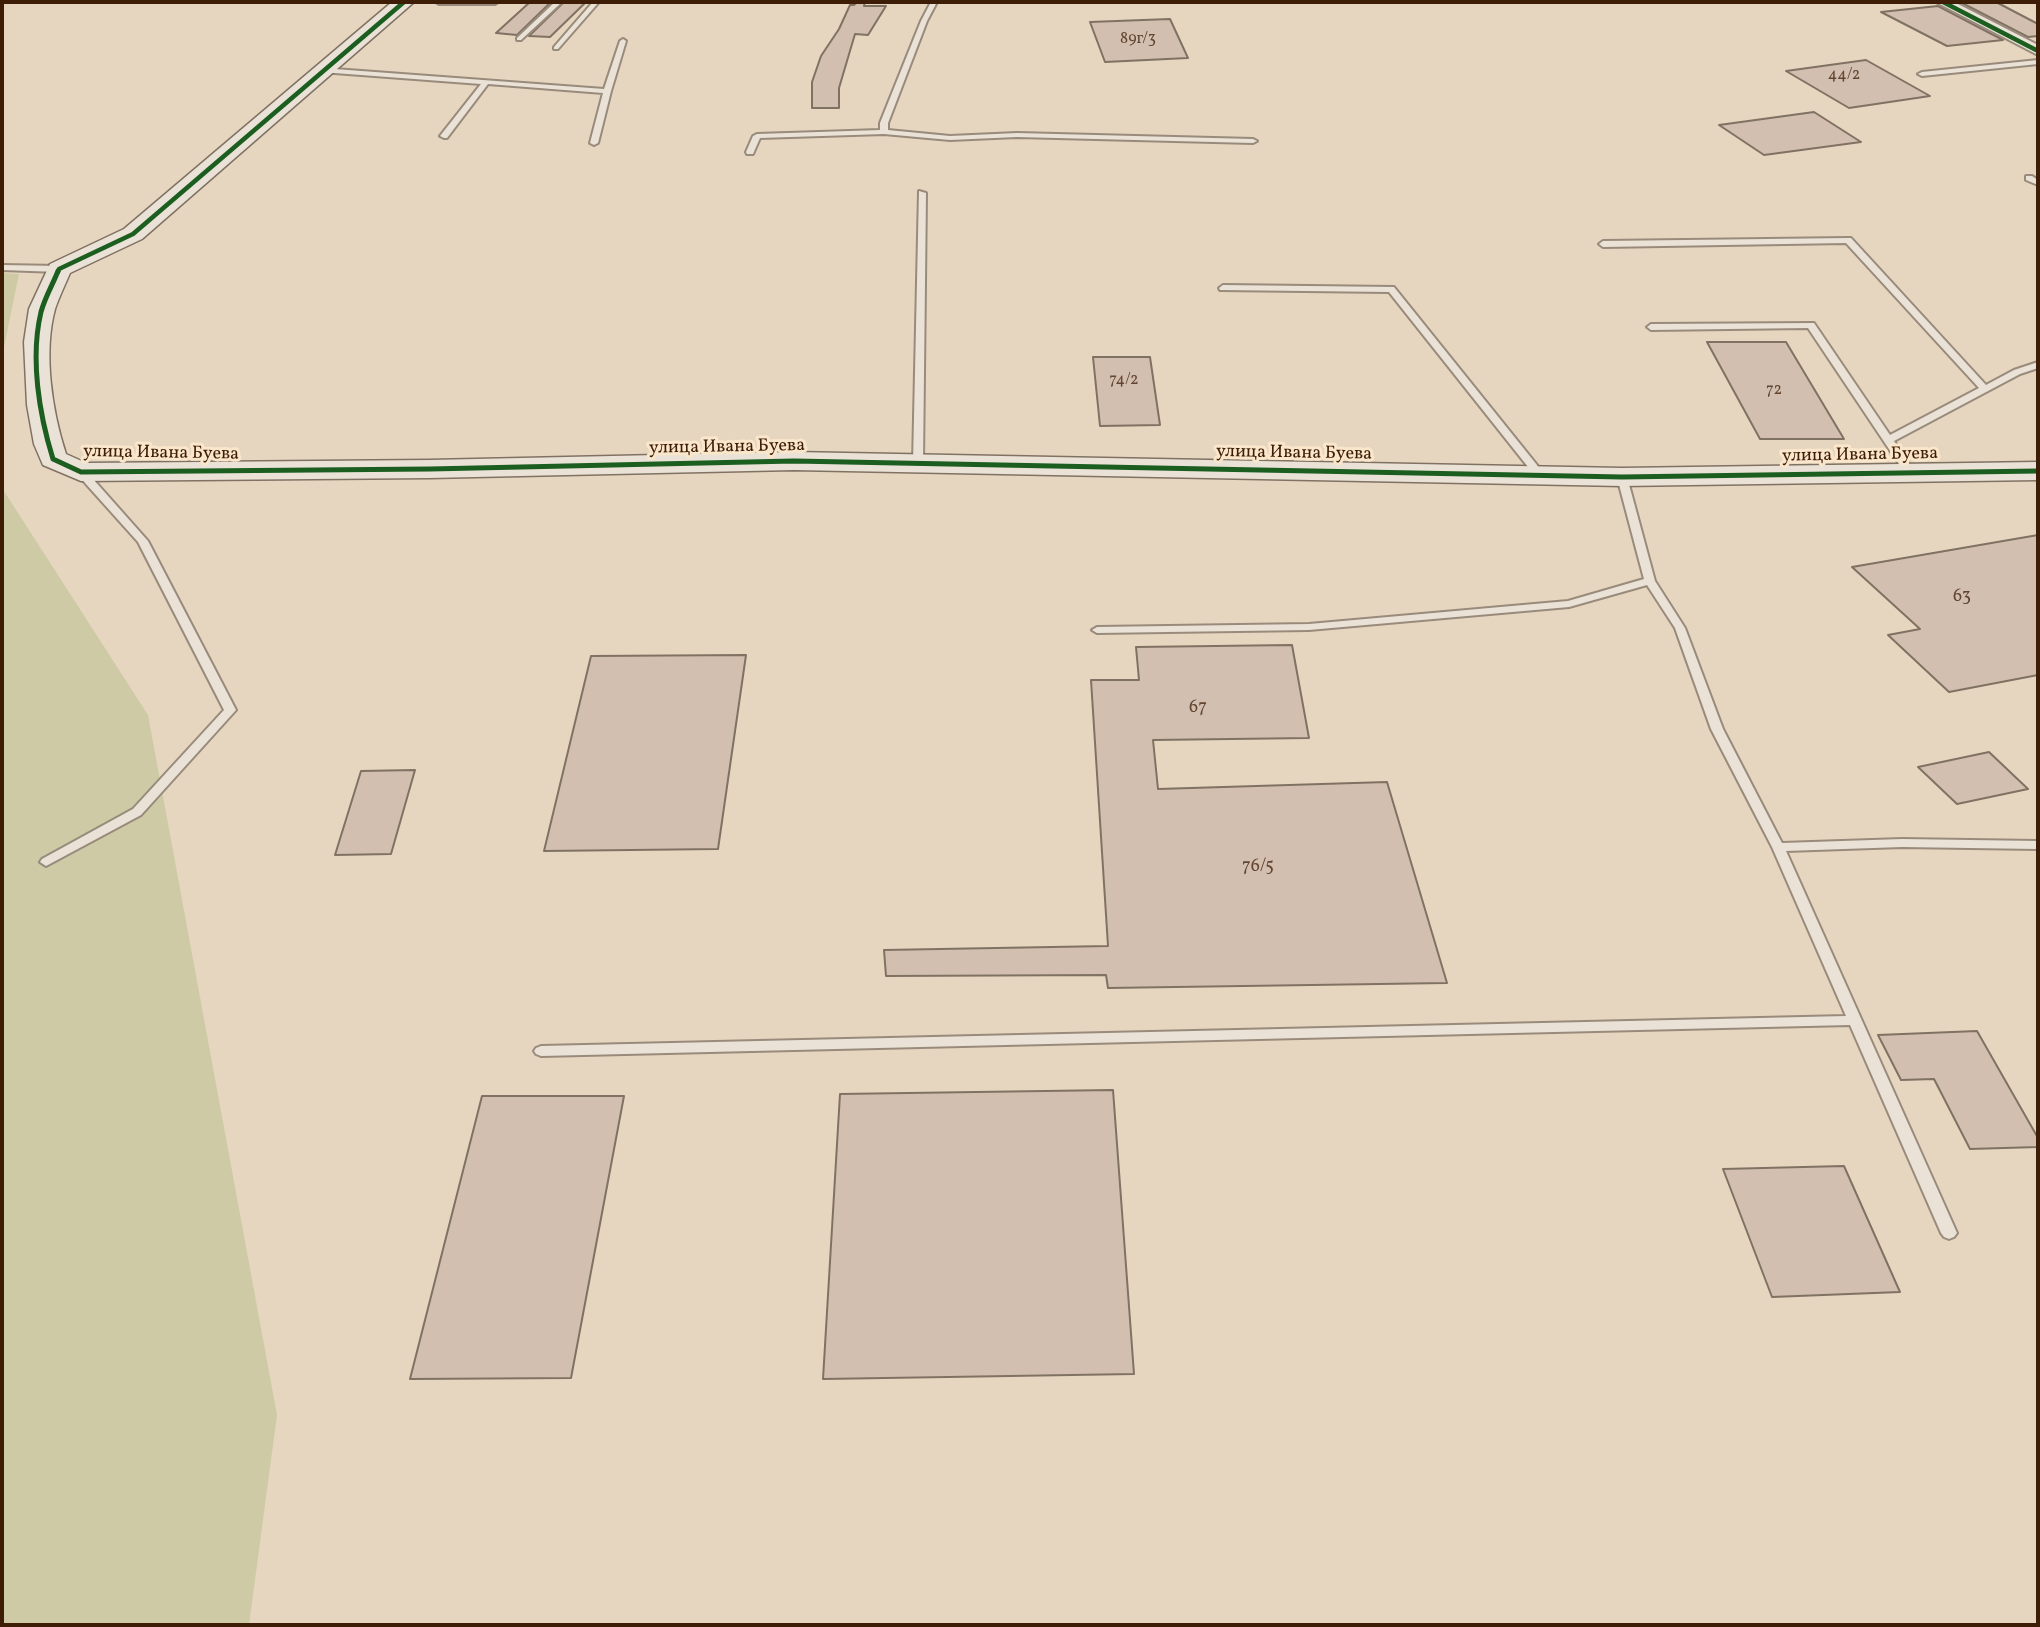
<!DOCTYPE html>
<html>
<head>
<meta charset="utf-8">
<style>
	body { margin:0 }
	#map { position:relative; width:2040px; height:1627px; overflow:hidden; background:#e7d6bf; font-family:Vollkorn,serif }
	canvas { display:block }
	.frame { position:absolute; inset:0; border:4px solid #3d1d06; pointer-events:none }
</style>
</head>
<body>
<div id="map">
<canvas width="2040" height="1627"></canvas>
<div class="frame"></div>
</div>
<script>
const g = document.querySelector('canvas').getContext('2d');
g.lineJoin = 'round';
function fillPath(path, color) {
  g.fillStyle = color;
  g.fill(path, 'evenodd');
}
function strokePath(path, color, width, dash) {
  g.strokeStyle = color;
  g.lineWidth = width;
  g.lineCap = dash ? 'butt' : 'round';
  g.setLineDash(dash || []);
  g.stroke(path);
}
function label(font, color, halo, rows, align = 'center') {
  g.font = font + ' Vollkorn,serif';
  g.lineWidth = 6;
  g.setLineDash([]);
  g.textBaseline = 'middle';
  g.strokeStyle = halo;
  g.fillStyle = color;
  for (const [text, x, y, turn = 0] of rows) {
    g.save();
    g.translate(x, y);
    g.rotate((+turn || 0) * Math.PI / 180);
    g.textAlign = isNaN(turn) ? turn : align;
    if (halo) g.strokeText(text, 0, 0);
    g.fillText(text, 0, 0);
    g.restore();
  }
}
const green = new Path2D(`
	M2 273 19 274 2 357Z
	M2 488 148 715 277 1415 249 1625H2Z`);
const building = new Path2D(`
	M530 2H551L517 35 496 33Z
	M564 2H586L550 37 529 36Z
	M857 2H865L864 6H886L868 35 855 34 839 88V108H812V82L821 56 839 29 850 5H854Z
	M1996 2 2038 24V36L2028 37 1962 3Z
	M1938 6 2003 40 1947 46 1881 12Z
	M1170 19 1188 58 1105 62 1090 22Z
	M1866 60 1930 96 1849 108 1786 71Z
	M1814 112 1861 142 1764 155 1719 125Z
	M1707 342H1786L1844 439H1760Z
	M1093 357H1150L1160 425 1100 426Z
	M2038 535V675L1949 692 1888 635 1920 629 1852 567Z
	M1292 645 1309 738 1153 740 1158 789 1387 782 1447 983 1108 988 1106 975 886 976 884 950 1108 946 1091 680H1139L1136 647Z
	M746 655 718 849 544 851 591 656Z
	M1989 752 2028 789 1957 804 1918 767Z
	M415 770 391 854 335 855 361 771Z
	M1977 1031 2038 1138V1147L1970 1149 1934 1079 1901 1080 1878 1035Z
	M1113 1090 1134 1374 823 1379 840 1094Z
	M482 1096H624L571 1378 410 1379Z
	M1844 1166 1900 1292 1772 1297 1723 1169Z`);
const lane = new Path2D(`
	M436 2H498L495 4H439Z
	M555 2H562L521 40H517V38Z
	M593 2H599L558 49H554V47Z
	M931 2H937L927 21 888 123V130L950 136 1017 133 1253 139 1257 141 1253 143 1017 137 950 140 884 134 760 138 753 154H747L746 152 753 136 757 134 880 130V123L921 21Z
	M623 39 626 41 611 91 598 143 594 145 590 143 603 93 488 84 447 138H444L440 136 481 84 321 72 317 70 321 68 604 89 620 41Z
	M2038 60V64L1922 76 1918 74 1922 72Z
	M2026 176H2032L2038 180V185L2026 180Z
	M919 191 926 193 923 463 918 466 913 463Z
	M1848 238H1851L1986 385 2014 370 2038 362V368L2020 374 1894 441 1914 471 1913 473H1905L1808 328 1651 330 1647 327 1651 324 1814 323 1890 435 1979 388 1846 243 1603 247 1599 244 1603 241Z
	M2 265 59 266 63 269 59 272 2 270Z
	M1223 285 1394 287 1545 475 1544 477H1536L1389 292 1220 290 1219 288Z
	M81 469 85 470 148 541 236 710 141 815 46 866 40 862 42 859 133 809 224 710 138 542 77 474V470Z
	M1622 474 1627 477 1655 581 1685 628 1723 729 1782 843 1902 839 2038 841V849L1902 847 1786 851 1957 1233 1954 1237 1949 1239 1944 1237 1941 1233 1850 1025 541 1056 536 1054 534 1051 536 1048 541 1046 1846 1016 1772 847 1711 729 1675 628 1647 585 1569 607 1309 630 1097 633 1092 630 1097 627 1309 624 1568 601 1644 579 1617 477Z`);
const street = new Path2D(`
	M1936 2H1954L2038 45V55Z`);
const secondary = new Path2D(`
	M392 2H414L142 239 70 273C65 285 59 297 55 309 43 353 52 411 66 454L86 463 430 460 794 452 1622 468 2038 462V480L1622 486 794 470 430 478 81 481 43 465 34 444 27 405 24 342 29 309 50 264 124 229Z`);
const cyclewayFar1 = new Path2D(`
	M1943 2 2038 51
	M58 272 59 269 133 234 404 2`);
const cycleway = new Path2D(`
	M58 271C53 284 45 297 41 312 30 358 39 414 53 459L81 472 430 469 794 461 1622 477 2038 471`);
const farNumbernames = [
	["89г/3",1138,40],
	["44/2",1844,76],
	["74/2",1124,381],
	["72",1774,391]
];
const farStreetnames = [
	["улица Ивана Буева",727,448,-1],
	["улица Ивана Буева",161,454,1],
	["улица Ивана Буева",1294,454,1],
	["улица Ивана Буева",1860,456,-1]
];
const numberNames = [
	["63",1962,598],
	["67",1198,709],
	["76/5",1258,868]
];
fillPath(green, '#cdcaa5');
fillPath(building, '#d3bfb0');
strokePath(building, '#807263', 2);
strokePath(lane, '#998b7b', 4);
strokePath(street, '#998b7b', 4);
strokePath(secondary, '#807263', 3);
fillPath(lane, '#eae2d6');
fillPath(street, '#eae2d6');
fillPath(secondary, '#eae2d6');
strokePath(cyclewayFar1, '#1b5e20', 4.5);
strokePath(cycleway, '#1b5e20', 5);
label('16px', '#634631', null, farNumbernames);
label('18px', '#3d1d06', '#fae6cb', farStreetnames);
label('18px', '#634631', null, numberNames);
</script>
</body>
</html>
